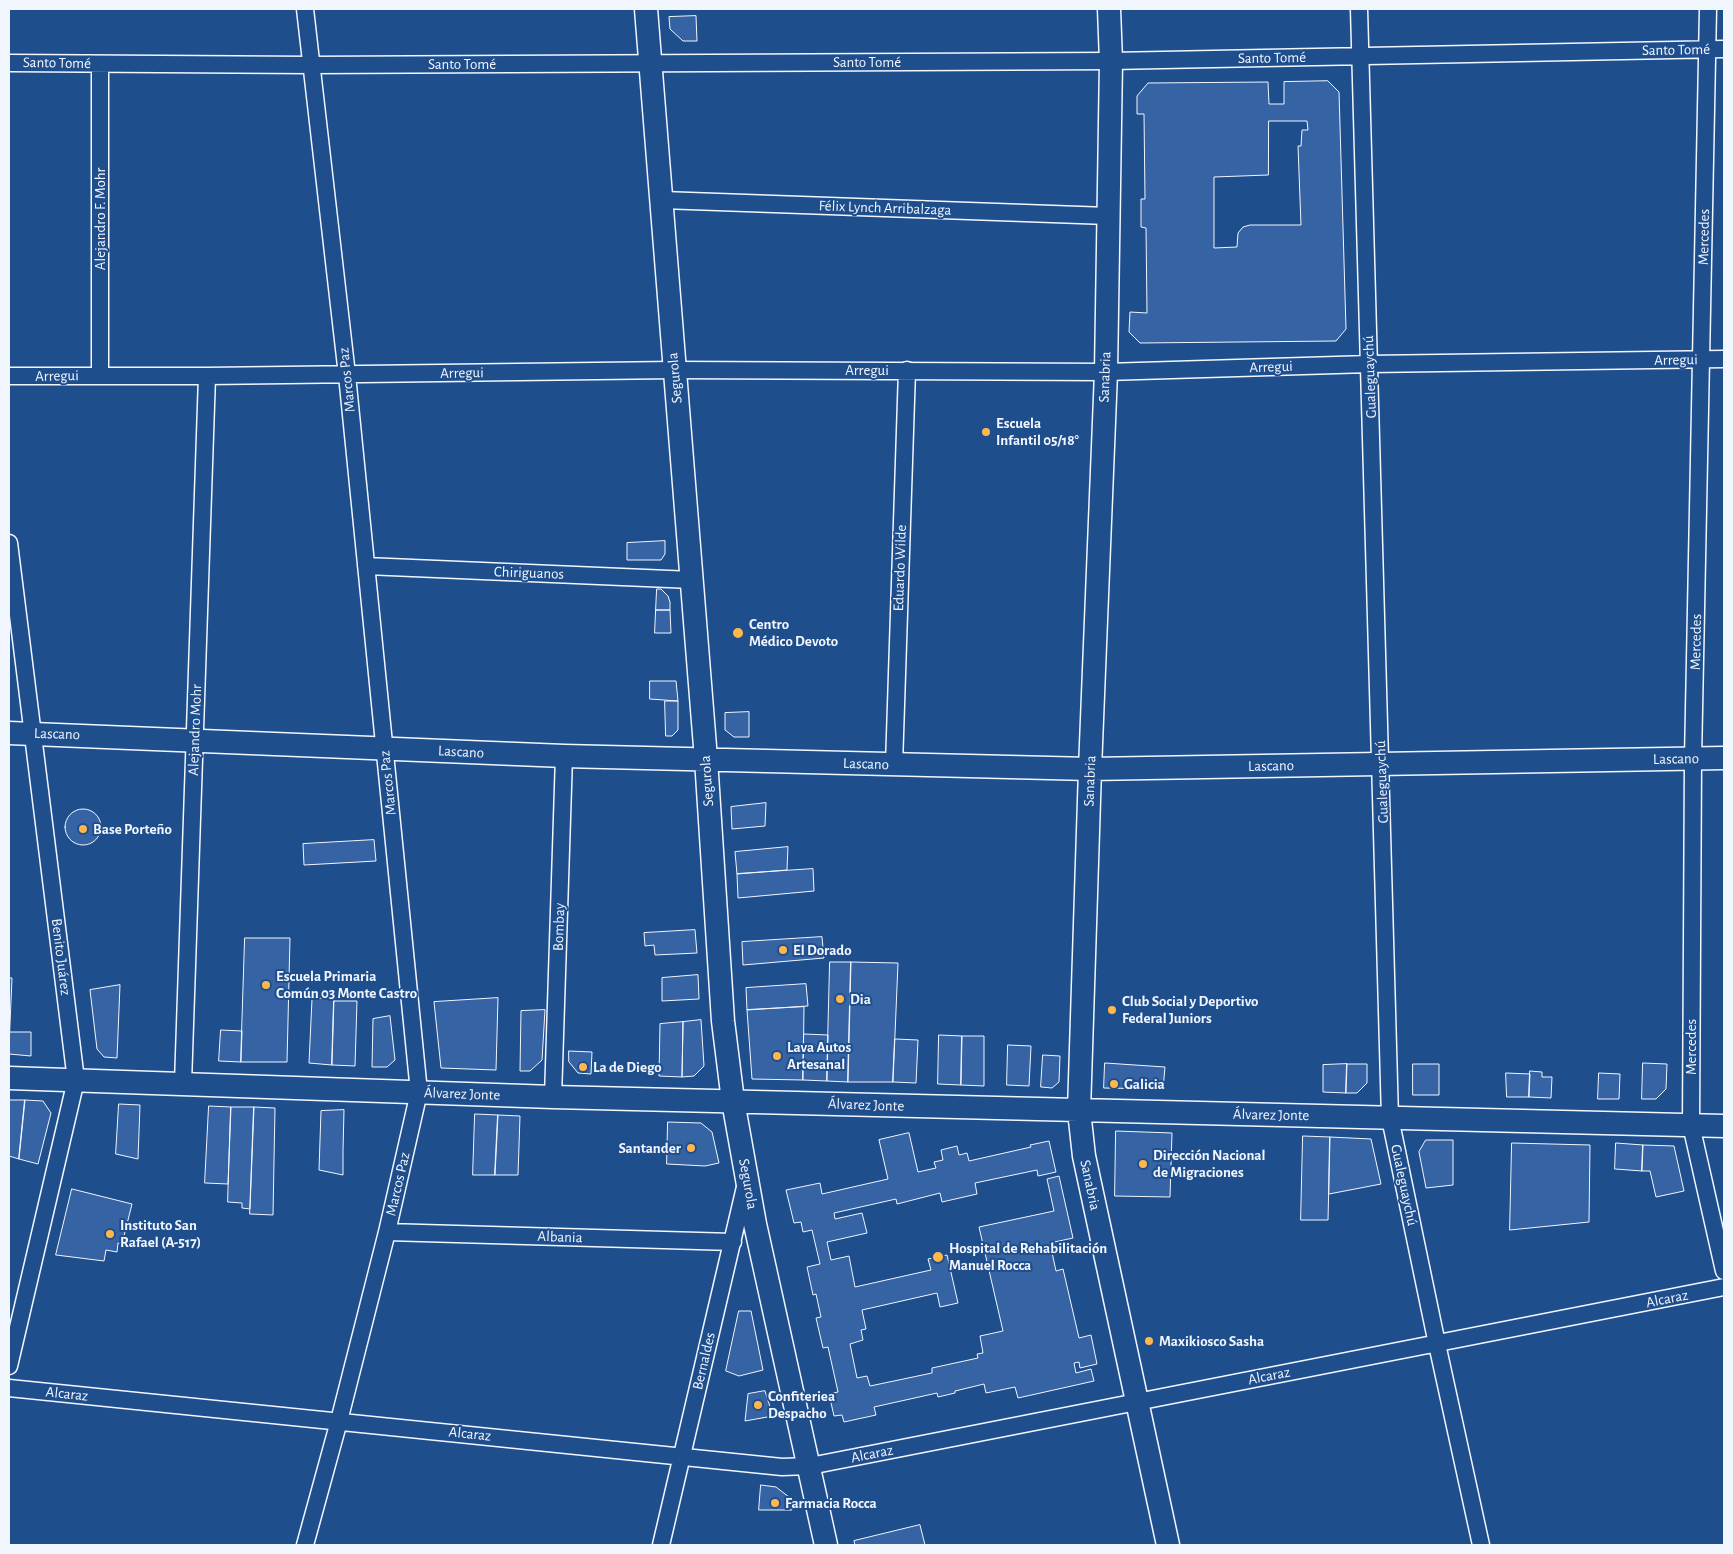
<!DOCTYPE html>
<html>
<head>
<meta charset="utf-8">
<style>
	body { margin:0 }
	#map { position:relative; width:1733px; height:1554px; overflow:hidden; background:#1f4e8c; font-family:"Alegreya Sans",sans-serif }
	canvas { display:block }
	.frame { position:absolute; inset:0; border:10px solid #f2f6ff; pointer-events:none }
</style>
</head>
<body>
<div id="map">
<canvas width="1733" height="1554"></canvas>
<div class="frame"></div>
</div>
<script>
const g = document.querySelector('canvas').getContext('2d');
g.lineJoin = 'round';
function fillPath(path, color) {
  g.fillStyle = color;
  g.fill(path, 'evenodd');
}
function strokePath(path, color, width, dash) {
  g.strokeStyle = color;
  g.lineWidth = width;
  g.lineCap = dash ? 'butt' : 'round';
  g.setLineDash(dash || []);
  g.stroke(path);
}
function label(font, color, halo, rows, align = 'center') {
  g.font = font + ' "Alegreya Sans",sans-serif';
  g.lineWidth = 4;
  g.setLineDash([]);
  g.textBaseline = 'middle';
  g.strokeStyle = halo;
  g.fillStyle = color;
  for (const [text, x, y, turn = 0] of rows) {
    g.save();
    g.translate(x, y);
    g.rotate((+turn || 0) * Math.PI / 180);
    g.textAlign = isNaN(turn) ? turn : align;
    if (halo) g.strokeText(text, 0, 0);
    g.fillText(text, 0, 0);
    g.restore();
  }
}
const building = new Path2D(`
	M696 16 697 41H683L670 29 669 17Z
	M1328 81 1339 92 1346 329 1336 341 1140 343 1129 332 1130 312 1147 313 1146 228 1141 227V199H1145L1144 114H1137V96L1148 83 1268 82 1269 104H1284V82ZM1269 121H1307L1308 130H1302L1301 146H1298L1301 225H1250L1243 227 1238 233 1237 247 1214 248V177L1268 175Z
	M665 541V554L661 560H627V543Z
	M657 589H661L668 596 670 602V610H656Z
	M656 610H670L671 633H655Z
	M650 681H676L678 701 650 699Z
	M665 701H678V730L672 736H666Z
	M749 712V737H734L725 730V713Z
	M766 803 765 826 732 829 731 807Z
	M65 827a18 18 0 1 1 36 0a18 18 0 1 1-36 0Z
	M374 840 376 861 304 865 303 844Z
	M788 847 787 870 737 874 735 852Z
	M813 869 814 891 738 898 737 874Z
	M695 930 697 953 655 955 654 945 645 946 644 933Z
	M822 937 824 958 743 965 742 942Z
	M245 938H290L287 1062H241Z
	M830 962H851L848 1082 827 1081Z
	M851 962 898 963 893 1082H848Z
	M698 975 699 999 662 1001V978Z
	M9 978H12L9 1047Z
	M806 984 808 1006 747 1010 746 988Z
	M120 985 117 1058 104 1057 97 1049 90 990Z
	M334 998 332 1065 309 1063 312 999Z
	M498 998 496 1070 441 1068 434 1002Z
	M334 1001H357L355 1066 332 1065Z
	M804 1007 803 1080 752 1079 747 1010Z
	M545 1010 542 1060 530 1071H520L521 1011Z
	M390 1016 395 1060 387 1067H372L373 1019Z
	M701 1020 704 1066 694 1076 682 1077 683 1022Z
	M683 1022 682 1077 659 1076 660 1024Z
	M221 1030 242 1031 241 1062 219 1061Z
	M10 1032H31V1056L9 1054Z
	M804 1034 828 1035 827 1081 803 1080Z
	M939 1035 962 1036 961 1085 938 1084Z
	M962 1036H984V1086L961 1085Z
	M895 1039 918 1040 916 1083 893 1082Z
	M1008 1045 1031 1046 1029 1086 1007 1085Z
	M569 1051 592 1052 591 1074 578 1073 569 1062Z
	M1043 1055 1060 1056 1059 1082 1052 1088 1041 1087Z
	M1105 1063 1165 1067 1163 1089 1104 1088Z
	M1643 1063 1667 1064 1666 1089 1656 1099H1642Z
	M1347 1064H1367V1083L1357 1093H1346Z
	M1347 1064 1346 1093 1323 1092V1065Z
	M1413 1064H1439V1095H1413Z
	M1530 1071 1542 1072V1077H1552L1551 1098 1529 1097Z
	M1506 1073 1530 1074 1529 1097H1507Z
	M1599 1073 1620 1074 1619 1099H1598Z
	M9 1100H25L19 1159 9 1156Z
	M25 1100 43 1101 51 1113 38 1164 19 1159Z
	M119 1104 140 1105 138 1159 116 1154Z
	M209 1106 231 1107 228 1184 205 1183Z
	M231 1107H254L250 1209 242 1208V1203L228 1202Z
	M254 1107 275 1108 273 1215 250 1214Z
	M344 1110 343 1151V1175L319 1170 321 1111Z
	M475 1114 498 1115 495 1175H473Z
	M498 1115 520 1116 518 1175H495Z
	M668 1122 701 1123 712 1132 719 1163 705 1166 667 1164Z
	M1116 1131 1172 1133 1170 1197 1115 1196Z
	M909 1133 918 1172 936 1168 934 1162 943 1160 941 1150 957 1146 959 1155 967 1153 969 1161 1031 1147 1030 1145 1049 1141 1056 1172 1038 1176 1037 1170 975 1183 977 1194 942 1202 940 1193 897 1204 896 1199 834 1213 835 1219 862 1213 867 1233 827 1242 831 1260 849 1256 855 1287 931 1270 928 1259 947 1255 958 1303 940 1307 937 1293 862 1310 866 1329 861 1330 863 1340 850 1344 857 1378 867 1376 870 1386 932 1373V1368L978 1358 977 1354 983 1353 980 1336 1003 1331 979 1227 1054 1211 1047 1179 1059 1176 1073 1238 1050 1243 1056 1271 1063 1269 1079 1338 1091 1335 1097 1364 1080 1368 1079 1362 1074 1363 1076 1373 1091 1369 1094 1381 1018 1398 1015 1387 986 1393 984 1384 955 1391V1393L938 1397 937 1393 874 1407 876 1415 844 1422 842 1415 834 1416 829 1394 838 1392 828 1347 823 1348 816 1318 821 1317 816 1294 813 1295 807 1267 820 1264 812 1230 803 1232 801 1222 794 1223 786 1190 820 1183 822 1194 888 1179 879 1140Z
	M1303 1136 1330 1137 1328 1220H1301Z
	M1330 1137 1371 1139 1381 1184 1329 1194Z
	M1426 1140H1453V1185L1426 1188 1419 1152Z
	M1512 1143 1590 1145 1589 1222 1510 1230Z
	M1616 1143 1643 1145 1642 1171 1615 1169Z
	M1643 1145 1674 1146 1684 1191 1656 1197 1650 1171H1642Z
	M72 1189 132 1204 122 1244 118 1243 117 1252 106 1250 104 1261 56 1255Z
	M739 1311H751L763 1370 739 1376 726 1371Z
	M765 1391 773 1416 745 1421 748 1394Z
	M761 1485 776 1487 789 1497 792 1510H759Z
	M920 1525 925 1545H855L854 1541Z`);
const street = new Path2D(`
	M305 9 347 375 419 1092 387 1232 339 1421 305 1545
	M1359 9 1390 1118 1437 1344 1481 1545
	M1708 9 1693 759 1691 1125 1724 1271
	M9 63 311 65 1111 61 1724 49
	M662 200 1108 216
	M100 375V64
	M9 376H207L674 370 1106 372 1369 364 1724 359
	M9 543 76 1080 9 1366
	M366 566 692 580
	M894 765 907 370
	M183 1083 207 376
	M553 1097 564 756
	M387 1232 733 1242
	M9 1388 782 1467 810 1466 1724 1287
	M661 1545 745 1187`);
const secondary = new Path2D(`
	M646 9 706 759 723 1021 733 1101 755 1224 826 1545
	M1109 9 1111 61 1106 372 1090 769 1079 1111 1084 1156 1168 1545
	M9 733 564 756 1090 769 1724 758
	M9 1078 553 1097 1724 1126`);
const markers = [
	[986,432,5,"#ffb74d"],
	[738,633,6,"#ffb74d"],
	[83,829,5,"#ffb74d"],
	[783,950,5,"#ffb74d"],
	[266,985,5,"#ffb74d"],
	[840,999,5,"#ffb74d"],
	[1112,1010,5,"#ffb74d"],
	[777,1056,5,"#ffb74d"],
	[583,1067,5,"#ffb74d"],
	[1114,1084,5,"#ffb74d"],
	[691,1148,5,"#ffb74d"],
	[1143,1164,5,"#ffb74d"],
	[110,1234,5,"#ffb74d"],
	[938,1257,6,"#ffb74d"],
	[1149,1341,5,"#ffb74d"],
	[758,1405,5,"#ffb74d"],
	[775,1503,5,"#ffb74d"]
];
const streetNames = [
	["Santo Tomé",1676,50,-1],
	["Santo Tomé",1272,58,-1],
	["Santo Tomé",867,62],
	["Santo Tomé",57,63,1],
	["Santo Tomé",462,64],
	["Félix Lynch Arribalzaga",885,208,2],
	["Alejandro F. Mohr",100,219,-90],
	["Mercedes",1704,237,-89],
	["Arregui",1676,360,-1],
	["Arregui",1271,367,-2],
	["Arregui",867,370],
	["Arregui",462,373,-1],
	["Arregui",57,376,-1],
	["Sanabria",1105,377,-88],
	["Gualeguaychú",1370,377,-92],
	["Segurola",675,378,-95],
	["Marcos Paz",347,380,-96],
	["Eduardo Wilde",900,568,-88],
	["Chiriguanos",529,573,2],
	["Mercedes",1696,642,-89],
	["Alejandro Mohr",195,730,-88],
	["Lascano",57,734,2],
	["Lascano",461,752,3],
	["Lascano",1676,759,-1],
	["Lascano",866,764,2],
	["Lascano",1271,766,-1],
	["Segurola",707,781,-94],
	["Sanabria",1090,781,-88],
	["Gualeguaychú",1382,782,-92],
	["Marcos Paz",388,783,-96],
	["Bombay",559,927,-88],
	["Benito Juárez",61,957,83],
	["Mercedes",1691,1047,-90],
	["Álvarez Jonte",462,1094,2],
	["Álvarez Jonte",866,1105,2],
	["Álvarez Jonte",1271,1115,1],
	["Marcos Paz",398,1184,-77],
	["Segurola",748,1184,80],
	["Sanabria",1090,1185,78],
	["Gualeguaychú",1404,1185,78],
	["Albania",560,1237,2],
	["Alcaraz",1667,1299,-11],
	["Bernaldes",704,1361,-77],
	["Alcaraz",1269,1376,-11],
	["Alcaraz",67,1394,6],
	["Alcaraz",470,1434,6],
	["Alcaraz",872,1454,-11]
];
const poiNames = [
	["Escuela",996,423],
	["Infantil 05/18°",996,440],
	["Centro",749,624],
	["Médico Devoto",749,641],
	["Base Porteño",93,829],
	["El Dorado",793,950],
	["Escuela Primaria",276,976],
	["Común 03 Monte Castro",276,993],
	["Dia",850,999],
	["Club Social y Deportivo",1122,1001],
	["Federal Juniors",1122,1018],
	["Lava Autos",787,1047],
	["Artesanal",787,1064],
	["La de Diego",593,1067],
	["Galicia",1124,1084],
	["Santander",681,1148,"right"],
	["Dirección Nacional",1153,1155],
	["de Migraciones",1153,1172],
	["Instituto San",120,1225],
	["Rafael (A-517)",120,1242],
	["Hospital de Rehabilitación",949,1248],
	["Manuel Rocca",949,1265],
	["Maxikiosco Sasha",1159,1341],
	["Confiteriea",768,1396],
	["Despacho",768,1413],
	["Farmacia Rocca",785,1503]
];
fillPath(building, '#3563a3');
strokePath(building, '#f2f6ff', 1);
strokePath(street, '#f2f6ff', 19);
strokePath(secondary, '#f2f6ff', 25);
strokePath(street, '#1f4e8c', 16);
strokePath(secondary, '#1f4e8c', 22);
for (const [x, y, r, color] of markers) {
  const dot = new Path2D();
  dot.arc(x, y, r, 0, 2 * Math.PI);
  g.fillStyle = color;
  g.fill(dot);
  strokePath(dot, '#1f4e8c', 2);
}
label('15px', '#f2f6ff', '#1f4e8c', streetNames);
label('bold 15px', '#f2f6ff', '#1f4e8c', poiNames, 'left');
</script>
</body>
</html>
